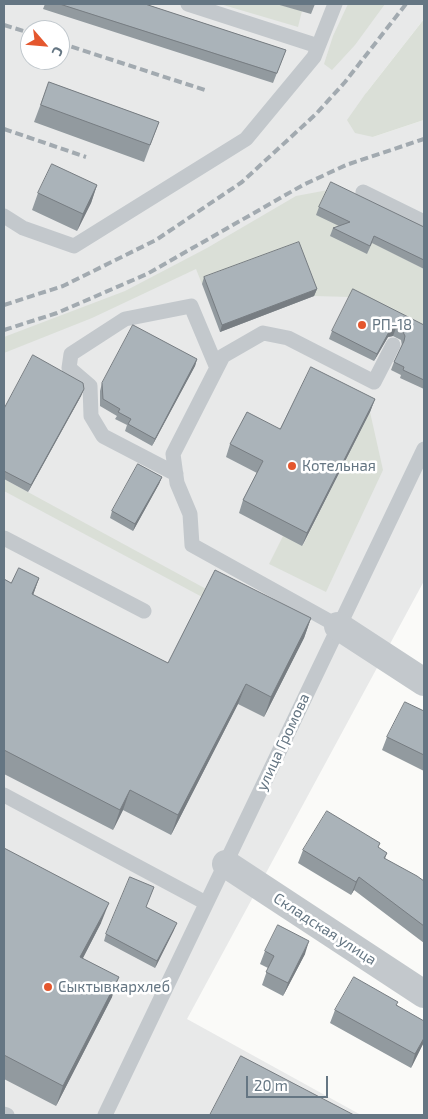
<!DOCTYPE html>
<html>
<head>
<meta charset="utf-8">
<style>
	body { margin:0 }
	#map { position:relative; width:428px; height:1119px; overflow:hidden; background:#fafaf8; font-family:"Exo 2",sans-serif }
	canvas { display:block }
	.frame { position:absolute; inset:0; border:5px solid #657683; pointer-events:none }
	.north { position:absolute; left:20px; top:20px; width:50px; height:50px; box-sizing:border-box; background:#fff; border:1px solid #c1c8cd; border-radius:50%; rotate:117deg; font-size:14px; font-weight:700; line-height:20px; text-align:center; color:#657683 }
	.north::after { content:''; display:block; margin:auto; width:18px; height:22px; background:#e4572e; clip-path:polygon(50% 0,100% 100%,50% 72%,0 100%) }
	.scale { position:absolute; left:246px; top:1076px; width:82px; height:22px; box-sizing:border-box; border:2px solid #657683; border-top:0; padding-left:6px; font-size:15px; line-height:18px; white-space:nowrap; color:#657683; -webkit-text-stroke:4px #fff; paint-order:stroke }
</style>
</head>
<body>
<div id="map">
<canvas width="428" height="1119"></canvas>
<div class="frame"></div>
<div class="north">С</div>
<div class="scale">20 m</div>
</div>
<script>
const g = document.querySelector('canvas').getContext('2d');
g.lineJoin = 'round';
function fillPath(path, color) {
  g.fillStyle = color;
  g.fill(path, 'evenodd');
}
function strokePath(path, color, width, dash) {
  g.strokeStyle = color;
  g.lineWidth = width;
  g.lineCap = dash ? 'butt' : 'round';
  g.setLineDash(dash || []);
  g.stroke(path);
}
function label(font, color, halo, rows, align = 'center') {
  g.font = font + ' "Exo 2",sans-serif';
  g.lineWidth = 5;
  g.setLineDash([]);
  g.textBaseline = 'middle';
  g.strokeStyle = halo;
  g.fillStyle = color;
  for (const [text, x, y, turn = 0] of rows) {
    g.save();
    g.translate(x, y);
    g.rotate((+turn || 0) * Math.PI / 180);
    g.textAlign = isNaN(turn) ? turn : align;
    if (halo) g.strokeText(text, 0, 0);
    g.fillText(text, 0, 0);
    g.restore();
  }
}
const built = new Path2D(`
	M4 4H424V19L366 93 373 137 424 120V581L187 1019 361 1115H4ZM30 30H60V60H30Z`);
const green = new Path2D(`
	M220 4H277L302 11 298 27Z
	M348 4H385L355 45 332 70 324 64 333 36Z
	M424 19V120L373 137 355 133 347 120 366 93Z
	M328 190 346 229 424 269V328L415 346 385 332 350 297 314 296 297 249 202 284 196 269 92 318 4 353V337L125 291 207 248 296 196Z
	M370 412 383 470 326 592 269 564 283 536 303 545Z
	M4 479 208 590 204 598 4 491Z`);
const lane = new Path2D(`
	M188 4 318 46
	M363 192 424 222
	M4 216 23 228 74 246 246 139 314 57 335 4
	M176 474 103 436 91 416 90 386 69 368 71 354 125 319 191 306 217 368
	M4 538 144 611
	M338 626 192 545 190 514 177 483 173 454 223 356 263 333 288 338 374 382 393 345
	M4 795 206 903
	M4 1114 7 1115
	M105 1115 424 449`);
const street = new Path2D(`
	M338 626 424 682
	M226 864 424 994`);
const rail = new Path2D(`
	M4 25 30 33
	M60 43 208 91
	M4 129 86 157
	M4 305 63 286 156 240 242 182 316 114 345 82 406 4
	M4 330 57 313 147 274 303 185 346 165 424 139`);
const wall = new Path2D(`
	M45 4H145L286 50 273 83 43 9Z
	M276 4H315L311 14Z
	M49 82 159 122 144 162 34 122Z
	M97 185 91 203 77 231 32 210 38 193Z
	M319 207 424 227V269L372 243 367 254 330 236 333 228 339 226 316 215Z
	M204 277 317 289 314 296 220 332 202 284Z
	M424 325V389L400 378 401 375 391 370 394 362 402 346 401 340 393 336 388 337 374 361 329 339 332 331Z
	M197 359 195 366 152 446 125 431 127 425 115 419 117 416 100 406V391L102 383Z
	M84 389 81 396 28 492 4 479V409Z
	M375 399 370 412 302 546 239 513 243 500 257 473 226 457 230 444Z
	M162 477 159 484 133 531 110 518 112 511Z
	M39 578 33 595 168 663 311 618 304 638 264 717 238 704 171 835 123 810 113 830 4 774V579L11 583Z
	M424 711V771L382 750 387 737Z
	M380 843 378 847 387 853 385 859 424 881V943L354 890 351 895 298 863 303 850Z
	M4 848 101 923 83 958 112 997 56 1106 4 1079Z
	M146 907 174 930 155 968 104 941 106 934Z
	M265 951 305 954 283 996 262 985 268 968 260 964Z
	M397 1005 424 1042 411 1068 330 1023 335 1010Z`);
const shadedWall = new Path2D(`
	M97 185 91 203 77 231 83 214Z
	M317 289 314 296 220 332 222 325Z
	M396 328 393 336 388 337 374 361 377 354 390 330Z
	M197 359 195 366 152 446 155 439Z
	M84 389 81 396 28 492 31 485Z
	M375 399 370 412 302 546 307 533Z
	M162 477 159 484 133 531 135 524Z
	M39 578 32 598V594Z
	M311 618 304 638 264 717 271 697Z
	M246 684 238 704 171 835 178 815Z
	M130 790 123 810 113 830 120 810Z
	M359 877 354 890 351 895 356 882Z
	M109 903 101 923 73 977 80 957Z
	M177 923 174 930 155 968 157 961Z
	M309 941 305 954 283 996 288 983Z
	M119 977 112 997 56 1106 63 1086Z
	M424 1038V1042L411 1068 415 1054Z`);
const building = new Path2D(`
	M60 4H145L286 50 277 73Z
	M49 82 159 122 150 145 41 105Z
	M52 164 97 185 83 214 38 193Z
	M331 182 424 227V260L374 236 370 246 333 228 350 222 319 207Z
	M299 242 317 289 222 325 204 277Z
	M353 289 424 325V380L403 370 404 367 394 362 404 341 405 336 403 332 396 328 390 330 377 354 332 331Z
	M133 325 197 359 155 439 128 424 131 419 118 412 120 409 103 399 102 383Z
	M33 355 83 383 84 389 31 485 4 471V409Z
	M311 367 375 399 307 533 243 500 263 461 230 444 247 412 280 429Z
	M138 464 162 477 135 524 112 511Z
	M19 568 39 578 32 594 168 663 215 570 311 618 271 697 246 684 178 815 130 790 120 810 4 750V579L11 583Z
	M405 702 424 711V755L387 737Z
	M327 811 380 843 378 847 387 853 384 858 417 876 424 881V926L359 877 356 882 303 850Z
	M4 848 109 903 80 957 119 977 63 1086 4 1055Z
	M130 877 154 887 146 907 177 923 157 961 106 934Z
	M278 925 309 941 288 983 266 972 274 956 265 951Z
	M354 977 398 1002 396 1005 424 1021V1038L415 1054 335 1010Z
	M241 1056 354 1115H210Z`);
const markers = [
	[362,325,5,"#e4572e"],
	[292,466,5,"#e4572e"],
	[48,987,5,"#e4572e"]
];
const poiNames = [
	["РП-18",372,325],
	["Котельная",302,466],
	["Сыктывкархлеб",58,987]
];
const streetNames = [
	["улица Громова",283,742,-65],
	["Складская улица",325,929,33]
];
fillPath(built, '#e8e9e9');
fillPath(green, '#dadfd7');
strokePath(lane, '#c3c8cc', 15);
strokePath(street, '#c3c8cc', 28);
strokePath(rail, '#a2aab0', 4, [8, 4]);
fillPath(wall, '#929a9f');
fillPath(shadedWall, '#777d82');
fillPath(building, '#aab3b9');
strokePath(building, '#777d82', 1);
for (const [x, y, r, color] of markers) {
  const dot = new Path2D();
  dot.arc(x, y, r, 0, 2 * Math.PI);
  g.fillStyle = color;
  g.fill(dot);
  strokePath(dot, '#fff', 2);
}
label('15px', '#657683', '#fff', poiNames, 'left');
label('15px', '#657683', '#fff', streetNames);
</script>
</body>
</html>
